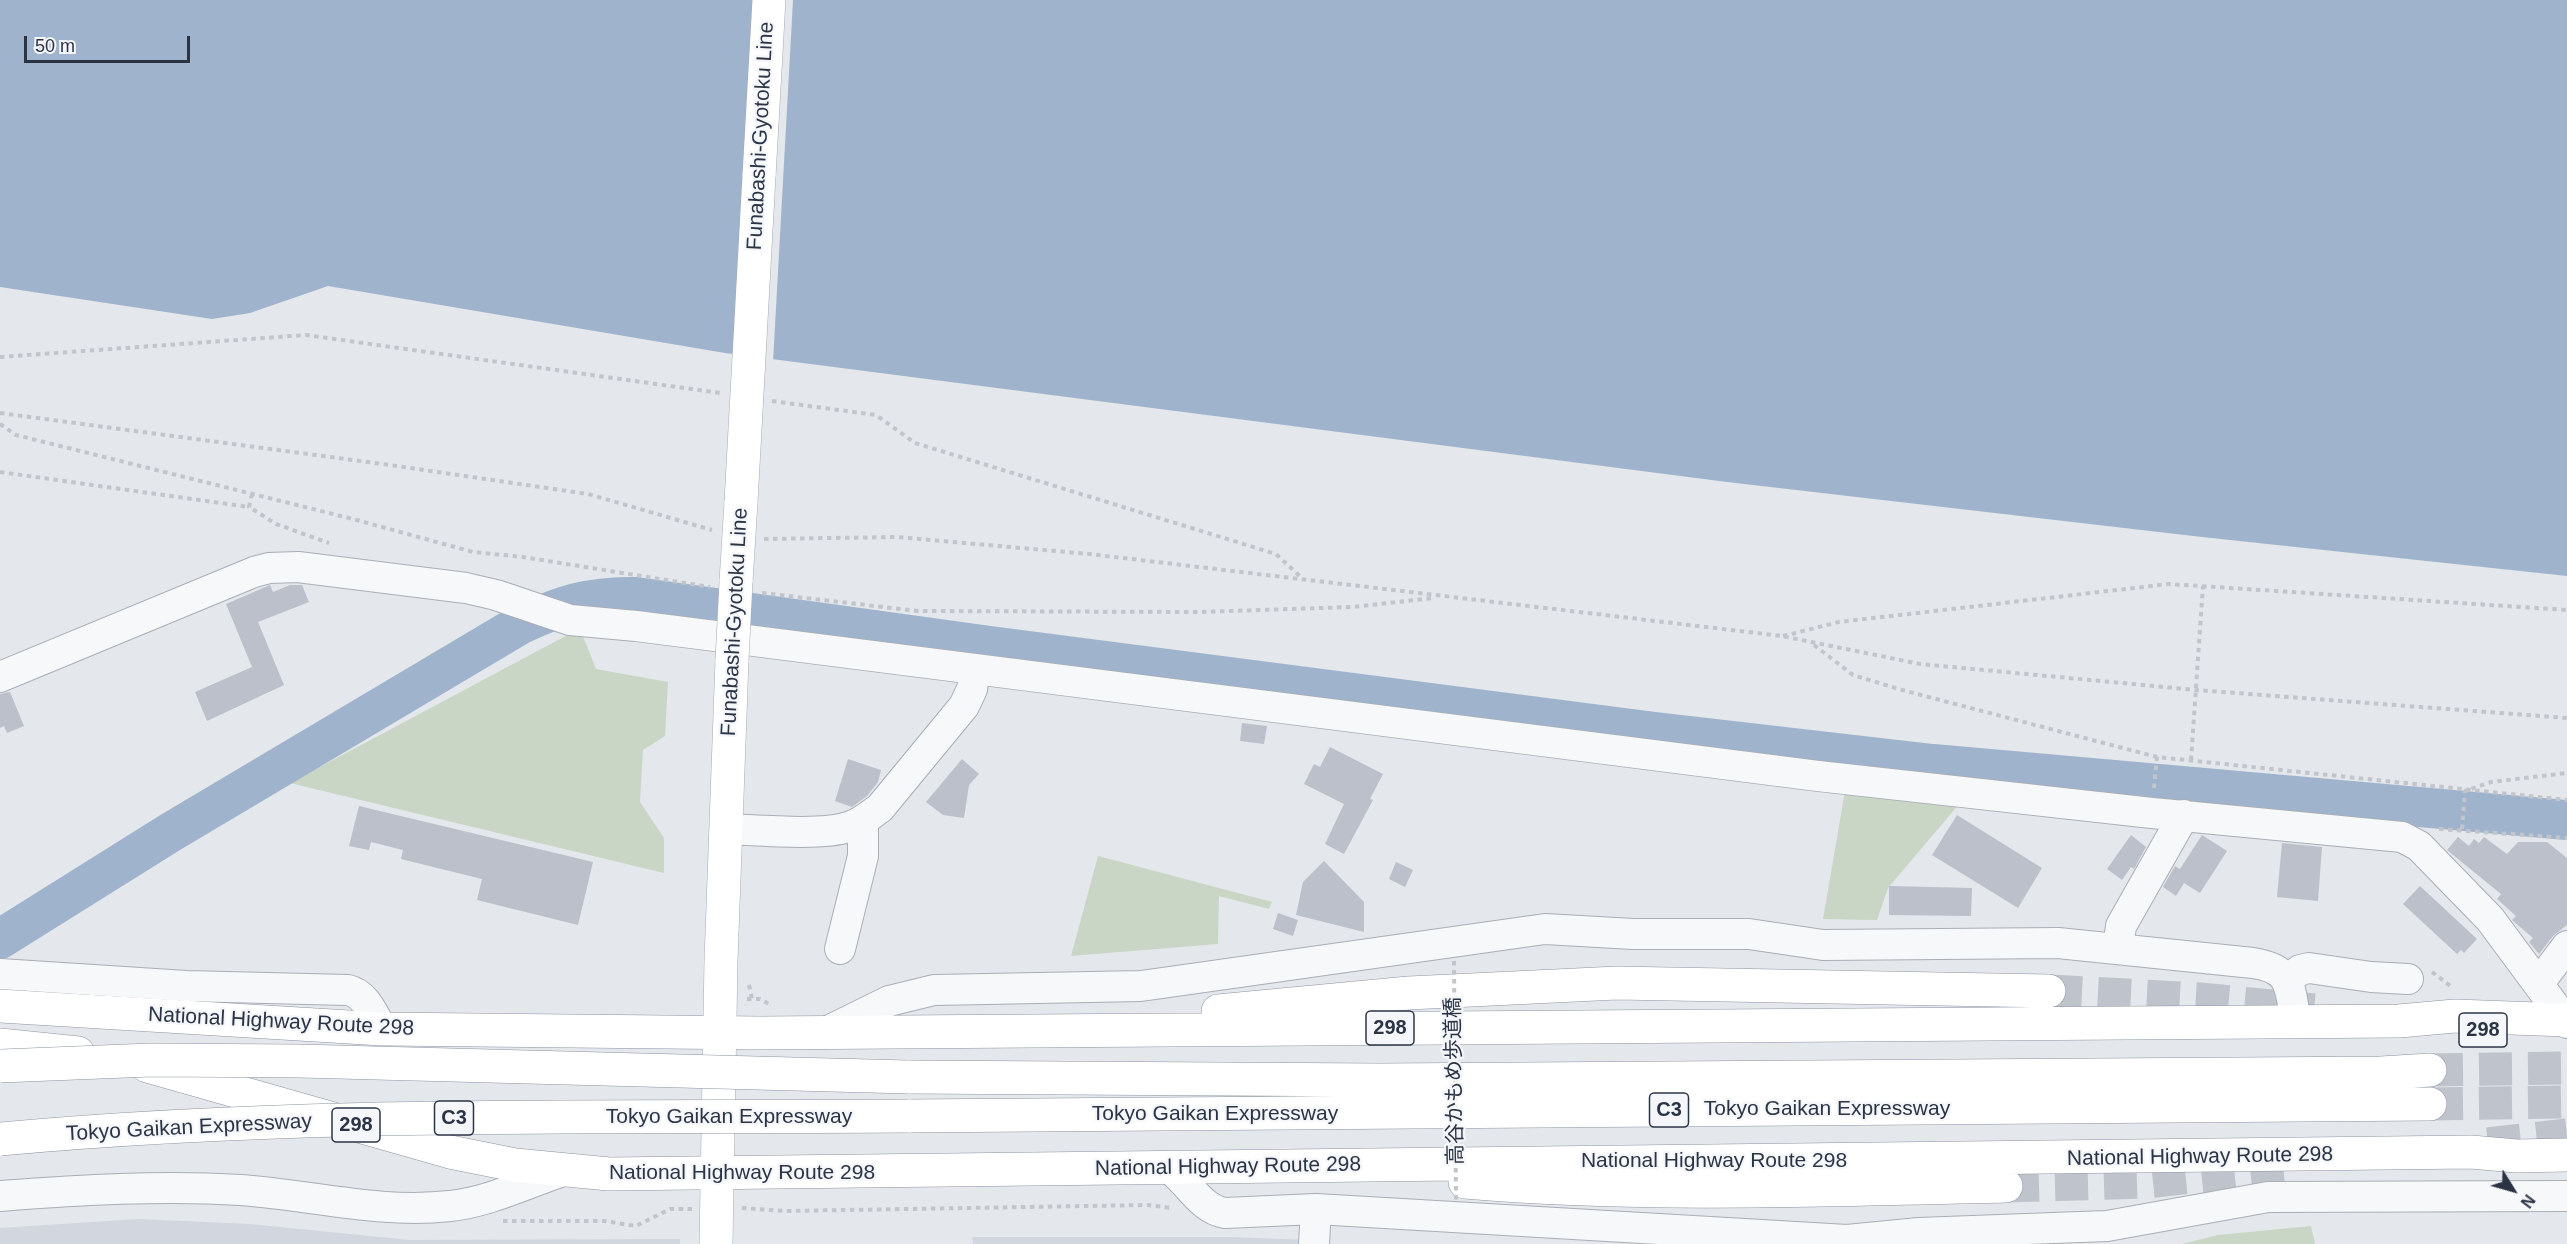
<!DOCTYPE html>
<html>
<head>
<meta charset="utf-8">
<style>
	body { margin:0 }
	#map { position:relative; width:2567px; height:1244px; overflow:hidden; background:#e4e7ec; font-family:Arial,sans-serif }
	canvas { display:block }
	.north { position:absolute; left:2483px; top:1160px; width:60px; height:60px; -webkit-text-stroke:4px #f4f6f9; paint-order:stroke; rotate:127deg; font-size:16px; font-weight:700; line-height:24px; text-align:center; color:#2b3445 }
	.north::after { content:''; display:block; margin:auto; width:21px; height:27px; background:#2b3445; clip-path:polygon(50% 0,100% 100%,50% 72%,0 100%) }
	.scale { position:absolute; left:24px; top:36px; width:166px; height:27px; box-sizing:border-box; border:3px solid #2b3445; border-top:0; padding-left:8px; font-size:18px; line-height:21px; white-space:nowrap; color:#2b3445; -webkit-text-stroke:4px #f4f6f9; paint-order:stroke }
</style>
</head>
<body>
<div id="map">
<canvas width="2567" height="1244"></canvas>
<div class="north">N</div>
<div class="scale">50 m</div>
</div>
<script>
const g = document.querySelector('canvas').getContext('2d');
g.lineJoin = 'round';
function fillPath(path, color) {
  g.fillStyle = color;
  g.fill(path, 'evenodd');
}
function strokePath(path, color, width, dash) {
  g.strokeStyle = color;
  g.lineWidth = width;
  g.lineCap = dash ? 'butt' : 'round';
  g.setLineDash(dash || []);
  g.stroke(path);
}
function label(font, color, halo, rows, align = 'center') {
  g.font = font + ' Arial,"Noto Sans JP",sans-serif';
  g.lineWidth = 4.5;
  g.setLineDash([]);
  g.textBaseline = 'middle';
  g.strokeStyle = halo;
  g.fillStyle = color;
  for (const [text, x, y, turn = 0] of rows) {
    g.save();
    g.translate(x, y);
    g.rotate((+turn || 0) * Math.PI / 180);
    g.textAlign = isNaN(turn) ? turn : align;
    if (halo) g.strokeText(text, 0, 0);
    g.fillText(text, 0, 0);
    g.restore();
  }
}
const built = new Path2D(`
	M138 1219 250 1224 410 1240 680 1239V1244H0V1228Z
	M972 1237H1229L1309 1240 1308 1244H973Z`);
const green = new Path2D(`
	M573 632 582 634 596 669 668 682 665 736 643 750 640 802 664 838V873L290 783Z
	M1845 791 1960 803 1888 888 1877 920 1823 919Z
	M1098 856 1272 902 1269 909 1219 896 1218 944 1071 956Z
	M2311 1226 2315 1244H2182L2218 1235Z`);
const water = new Path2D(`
	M0 0H2567V576L2202 537 1727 482 725 353 328 286 250 313 212 319 0 287Z`);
const pier = new Path2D(`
	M757 0H793L773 362 738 358Z`);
const river = new Path2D(`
	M0 939 171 832 521 624C562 605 590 596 636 597L990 646 1655 732 1933 764 2567 820`);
const building = new Path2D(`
	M270 585 273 592 290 585H302L309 602 258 622 284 685 207 721 195 692 252 667 226 604Z
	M10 692 24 726 7 733 4 726 0 728V694Z
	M1242 723 1267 726 1264 744 1240 741Z
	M1330 747 1383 774 1370 799 1373 800 1344 854 1325 844 1344 804 1304 784 1314 764 1320 767Z
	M848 759 881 770 878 782 867 796 852 807 835 801Z
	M962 759 979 774 969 785 964 818 943 815 926 802Z
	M359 806 593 862 578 925 477 900 482 879 401 859 403 850 371 842 369 850 349 846Z
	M1957 815 2042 868 2018 908 1932 855Z
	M2131 835 2146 847 2134 869 2131 867 2122 880 2107 869Z
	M2202 835 2227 851 2200 893 2184 883 2176 896 2163 887 2175 866 2180 869Z
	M2458 837 2469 846 2474 839 2479 843 2484 837 2507 854 2518 842H2547L2567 858V925L2553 936 2539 954 2529 942 2533 938 2512 920 2516 916 2497 899 2501 894 2447 850Z
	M2282 843 2322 847 2318 901 2277 897Z
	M1324 861 1364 902V932L1296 915 1303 882Z
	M1396 862 1413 870 1405 887 1389 879Z
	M1889 886 1972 888 1971 916 1889 915Z
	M2420 886 2477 939 2464 953 2461 950 2457 954 2403 904Z
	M1278 913 1298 920 1293 936 1273 929Z`);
const highwayTunnel = new Path2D(`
	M2049 991 2200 999 2314 1010
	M2430 1070 2567 1068
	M2430 1104 2567 1102
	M2488 1144 2567 1135
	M2006 1186 2146 1182 2294 1166`);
const path = new Path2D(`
	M0 357 306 335 720 393
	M772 401 876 415 915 443 1276 554 1304 580
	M0 413 383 464 588 494 712 530
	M0 424 16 435 353 519 473 552 523 557 710 587
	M0 472 249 507
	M252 494 249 507 276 524 329 543
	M764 539 897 537 1089 554 1782 636 1920 664 2196 690 2567 718
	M762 593 918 611 1199 612 1352 607 1434 598
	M1783 636 1839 622 2169 584 2567 610
	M1814 645 1853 675 1902 690 2157 757 2567 800
	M2191 760 2203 586
	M2154 788 2157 757
	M2439 829 2567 838
	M2462 829 2465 791 2491 782 2567 773
	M2432 972 2453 988
	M749 985 752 999
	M747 999H760L771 1005
	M742 1208 785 1211 1147 1205 1172 1208
	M503 1221H604L636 1226 670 1209H692`);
const minor = new Path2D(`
	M0 677 254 572 269 568 298 567 466 588 496 595 570 620 636 626 1818 776 2152 813 2402 837 2419 846 2490 919 2567 1023
	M726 829C757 830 821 836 848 827 860 824 870 815 880 808L964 706 972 689 975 670
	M840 949 863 856V820
	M2118 949 2121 926 2184 815
	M0 974 186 986 348 990C366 994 373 1014 382 1029
	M2288 980 2300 970 2309 968 2371 977 2408 979
	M2539 983 2567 946
	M824 1033 889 1001 934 990 1141 986 1545 929 1633 934H1749L1823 945 2058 943 2253 963C2293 969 2289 987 2296 1021
	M1170 1169C1190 1184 1201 1209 1225 1213L1316 1209 1847 1240 1919 1233 2107 1226 2268 1197 2567 1196
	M0 1196C80 1190 161 1185 241 1190 311 1195 380 1214 450 1206 490 1202 528 1182 567 1170
	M1314 1244 1316 1209`);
const major = new Path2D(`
	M759 176 769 0
	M736 582 741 502
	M716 1244 721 961 732 660`);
const highway = new Path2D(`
	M0 1006 382 1029 760 1033 2399 1021 2455 1016 2567 1020
	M1218 1011 1409 993 1617 983 2049 991
	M0 1045 78 1053
	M147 1066 450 1152 515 1165 609 1174 2471 1152 2516 1156 2567 1155
	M908 1077 1380 1080 2381 1073 2430 1070
	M908 1116 2430 1104
	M1465 1182C1645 1197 1825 1190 2006 1186`);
const pathBridge = new Path2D(`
	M1454 961 1456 1201`);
const majorBridge = new Path2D(`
	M741 502 759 176
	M732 660 736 582`);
const highwayBridge = new Path2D(`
	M0 1066 151 1060 300 1061 908 1077
	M0 1139C302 1111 606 1118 908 1116`);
const shields = [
	[1390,1028,48],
	[2483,1030,48],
	[1669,1110,39],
	[454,1118,39],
	[356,1125,48]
];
const shieldNames = [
	["298",1390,1028],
	["298",2483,1030],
	["C3",1669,1110],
	["C3",454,1118],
	["298",356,1125]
];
const streetNames = [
	["Funabashi-Gyotoku Line",761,136,-87],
	["Funabashi-Gyotoku Line",735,622,-87],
	["National Highway Route 298",281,1022,3],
	["高谷かもめ歩道橋",1455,1081,-91],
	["Tokyo Gaikan Expressway",1827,1109],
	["Tokyo Gaikan Expressway",1215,1114],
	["Tokyo Gaikan Expressway",729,1117],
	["Tokyo Gaikan Expressway",189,1128,-3],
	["National Highway Route 298",2200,1157,-1],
	["National Highway Route 298",1714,1161],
	["National Highway Route 298",1228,1167,-1],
	["National Highway Route 298",742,1173]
];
fillPath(built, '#d2d6de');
fillPath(green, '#c9d6c5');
fillPath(water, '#9fb4cc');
fillPath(pier, '#e4e7ec');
strokePath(river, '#9fb4cc', 40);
fillPath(building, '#bbc0ca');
strokePath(highwayTunnel, '#bfc3cb', 33, [33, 16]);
strokePath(minor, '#a9aeb7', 32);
strokePath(major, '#a3abb8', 34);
strokePath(highway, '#8b94a3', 34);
strokePath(path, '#c2c5cb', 4, [4.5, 4.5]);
strokePath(minor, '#f7f8fa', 30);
strokePath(major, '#fff', 33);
strokePath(highway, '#fff', 33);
strokePath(majorBridge, '#a3abb8', 34, []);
strokePath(highwayBridge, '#8b94a3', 34, []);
strokePath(pathBridge, '#c2c5cb', 4, [4.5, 4.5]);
strokePath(majorBridge, '#fff', 33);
strokePath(highwayBridge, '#fff', 33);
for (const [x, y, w] of shields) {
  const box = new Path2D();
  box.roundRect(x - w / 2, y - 17, w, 34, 4.5);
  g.fillStyle = '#f4f6f9';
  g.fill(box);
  strokePath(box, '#2b3445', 1.5);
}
label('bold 20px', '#2b3445', null, shieldNames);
label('21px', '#2b3445', '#f4f6f9', streetNames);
</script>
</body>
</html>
